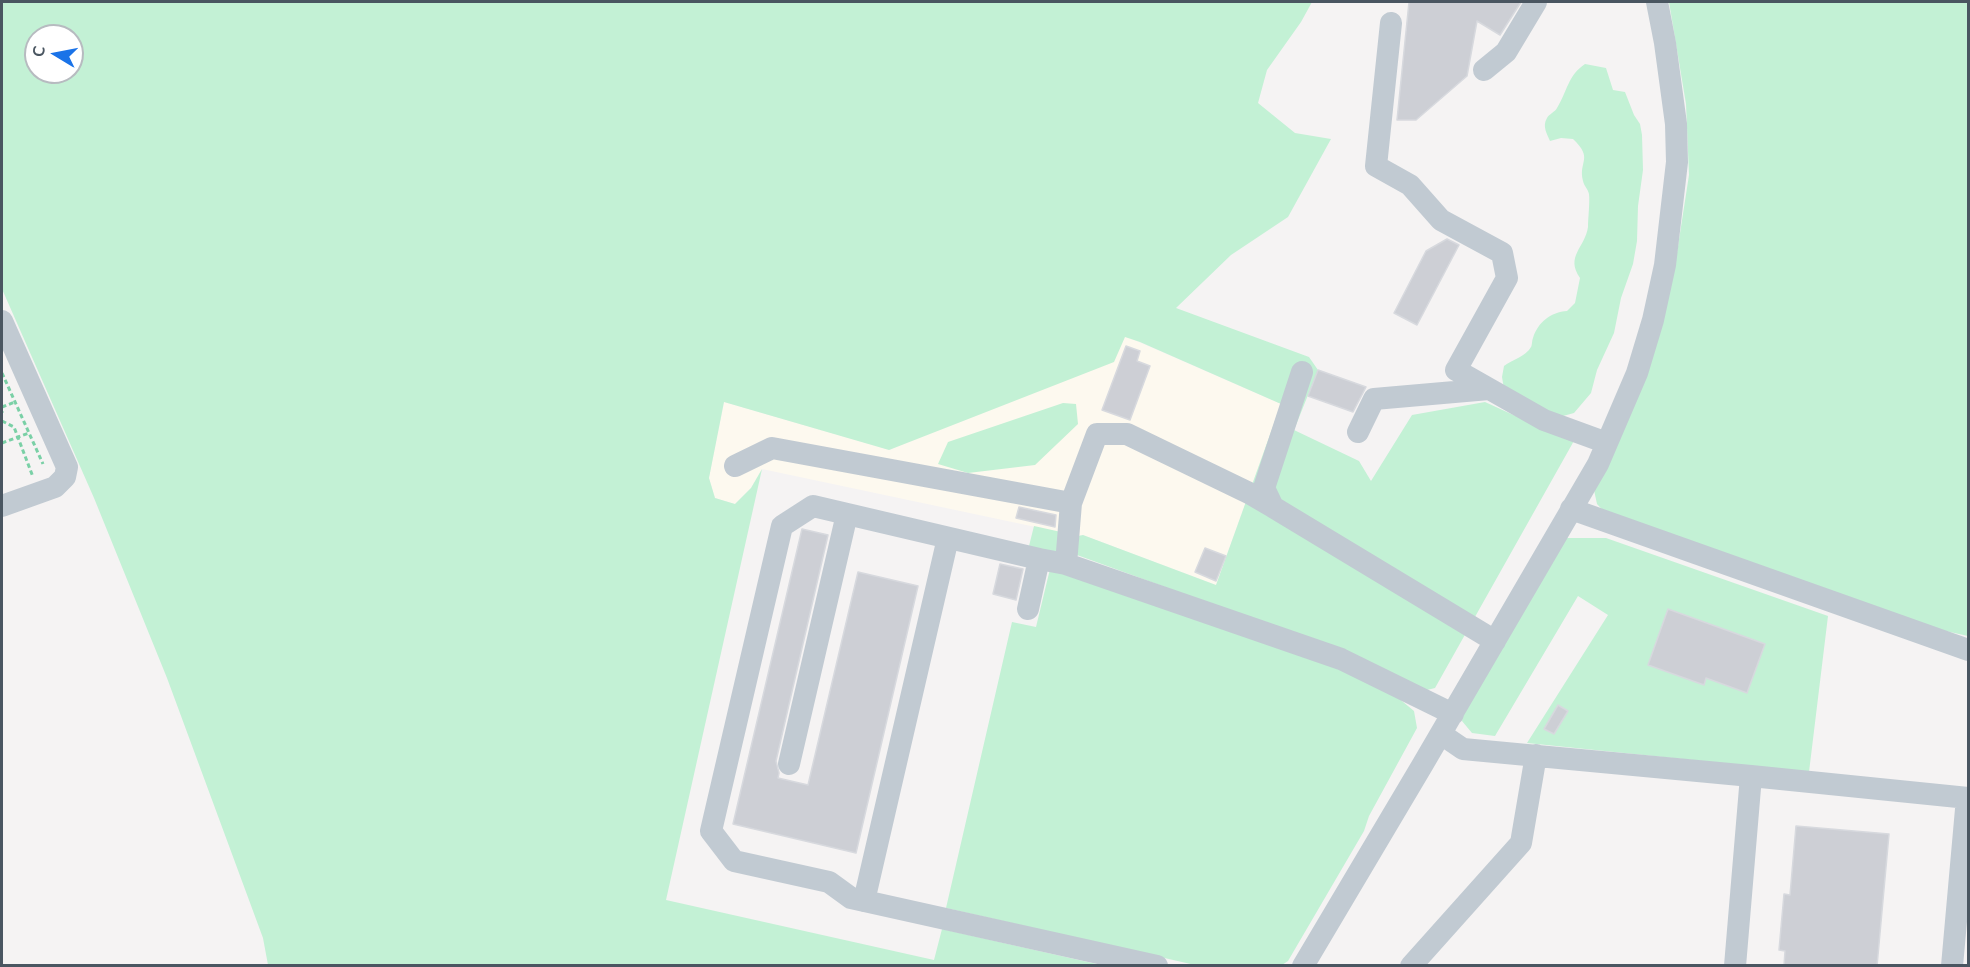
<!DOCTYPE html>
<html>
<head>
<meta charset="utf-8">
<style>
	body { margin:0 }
	#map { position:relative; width:1970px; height:967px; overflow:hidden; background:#f5f3f3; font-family:Mulish,sans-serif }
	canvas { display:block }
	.frame { position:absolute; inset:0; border:3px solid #4a5661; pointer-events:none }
	.north { position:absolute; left:24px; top:24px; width:60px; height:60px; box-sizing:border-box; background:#fff; border:2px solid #b7bbc0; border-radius:50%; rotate:280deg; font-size:16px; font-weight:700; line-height:24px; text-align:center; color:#4a5661 }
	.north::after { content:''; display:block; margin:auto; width:21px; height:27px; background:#1a73e8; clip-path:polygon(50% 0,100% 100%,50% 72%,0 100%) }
</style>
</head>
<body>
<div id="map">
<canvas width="1970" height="967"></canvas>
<div class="frame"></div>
<div class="north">С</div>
</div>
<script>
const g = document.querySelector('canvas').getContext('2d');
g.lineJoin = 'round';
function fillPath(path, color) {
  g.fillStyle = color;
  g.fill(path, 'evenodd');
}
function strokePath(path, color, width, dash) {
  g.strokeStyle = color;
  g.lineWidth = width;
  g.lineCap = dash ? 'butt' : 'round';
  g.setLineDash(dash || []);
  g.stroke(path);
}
const commercial = new Path2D(`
	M1125 336 1281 404 1216 585 1083 535 1078 536 762 469 751 488 735 504 715 498 709 478 724 402 890 450Z`);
const green = new Path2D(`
	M2 2H1312L1301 22 1267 70 1258 103 1295 133 1331 139 1288 217 1231 255 1176 308 1309 357 1318 370 1294 430 1359 461 1371 481 1412 415 1485 402 1542 428 1575 439 1435 688 1427 690 1349 654 1077 555 1078 536 1083 535 1216 585 1281 404 1140 342 1125 337 1114 362 889 450 724 402 709 478 715 498 735 504 751 488 762 469 666 900 934 960 942 929 1101 965H268L263 938 167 678 94 498 2 289ZM36 36H72V72H36Z
	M1669 2H1968V636L1941 630 1609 517 1597 504 1594 490 1676 259 1689 175 1686 104Z
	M1585 64 1606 68 1613 90 1625 92 1634 115 1640 124 1642 135 1643 170 1638 206 1637 241 1633 264 1621 298 1614 333 1597 370 1591 393 1574 413 1563 416 1552 413 1504 389 1502 377 1504 366C1512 360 1526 356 1531 347 1532 346 1532 340 1533 338 1538 322 1551 312 1567 311L1575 303 1580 278C1565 256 1585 248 1588 227 1588 219 1590 202 1589 194 1588 189 1584 186 1583 181 1578 161 1594 159 1573 139L1561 138 1550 141C1547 134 1542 126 1547 118 1549 114 1555 112 1557 108 1567 92 1568 75 1585 64Z
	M1063 403 1076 404 1078 424 1035 465 968 473 938 464 948 442Z
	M1034 526 1061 532 1056 553 1029 546Z
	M1564 538H1606L1828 616 1809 772 1527 743 1608 615 1578 596 1495 736 1472 733 1462 721 1463 714Z
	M1050 569 1338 665 1396 696 1414 711 1417 728 1369 816 1364 831 1288 961 1282 965H1195L946 908 1012 622 1036 627Z`);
const building = new Path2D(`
	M1409 2H1521L1500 35 1477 21 1467 76 1416 120H1397Z
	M1447 239 1459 245 1417 325 1394 313 1426 251Z
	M1126 346 1140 351 1137 361 1150 366 1130 420 1102 410Z
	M1318 370 1366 387 1353 412 1308 396Z
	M1019 507 1056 515 1055 527 1016 518Z
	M802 529 828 535 776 761 779 773 778 778 808 785 858 572 918 586 856 853 733 824Z
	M1205 548 1226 556 1216 581 1195 572Z
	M1000 564 1023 569 1016 600 993 594Z
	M1668 609 1765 644 1747 693 1706 678 1704 685 1648 665Z
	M1558 705 1568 711 1554 734 1544 729Z
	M1796 826 1889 834 1877 966H1784L1785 951 1779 950 1784 894 1790 895Z`);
const path = new Path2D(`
	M2 373 43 464
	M2 407 15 402
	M2 411V413
	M2 421 14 427 33 477
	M2 443 29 433`);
const minor = new Path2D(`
	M1391 23 1376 166 1410 185 1441 220 1502 253 1507 278 1456 370 1544 420 1607 443
	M1484 70 1506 52 1536 2
	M2 321 67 467 65 477 55 487 2 506
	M1302 372 1264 488 1273 507 1495 641
	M1358 432 1374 399 1489 389
	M735 466 772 448 1071 503
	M1571 509 1968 650
	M1039 559 813 506 782 526 711 831 734 861 829 882 851 898 1157 966
	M1066 564 1071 503 1097 434H1127L1249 493 1273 507
	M1028 609 1039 559 1066 564 1341 659 1453 714
	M1441 734 1463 749 1751 776 1735 966
	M789 764 847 514
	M1751 776 1968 798
	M864 901 948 538
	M1303 966 1423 764 1598 464 1637 373 1653 320 1665 265 1677 162 1676 124 1665 43 1657 2
	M1411 966 1521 843 1536 755
	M1952 966 1967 798`);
fillPath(commercial, '#fdf9ef');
fillPath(green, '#c3f1d5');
fillPath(building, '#cdcfd5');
strokePath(building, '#d7d9de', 1.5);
strokePath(path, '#7ad0a6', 3, [4.5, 3]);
strokePath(minor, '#c1cad2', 22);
</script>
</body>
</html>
